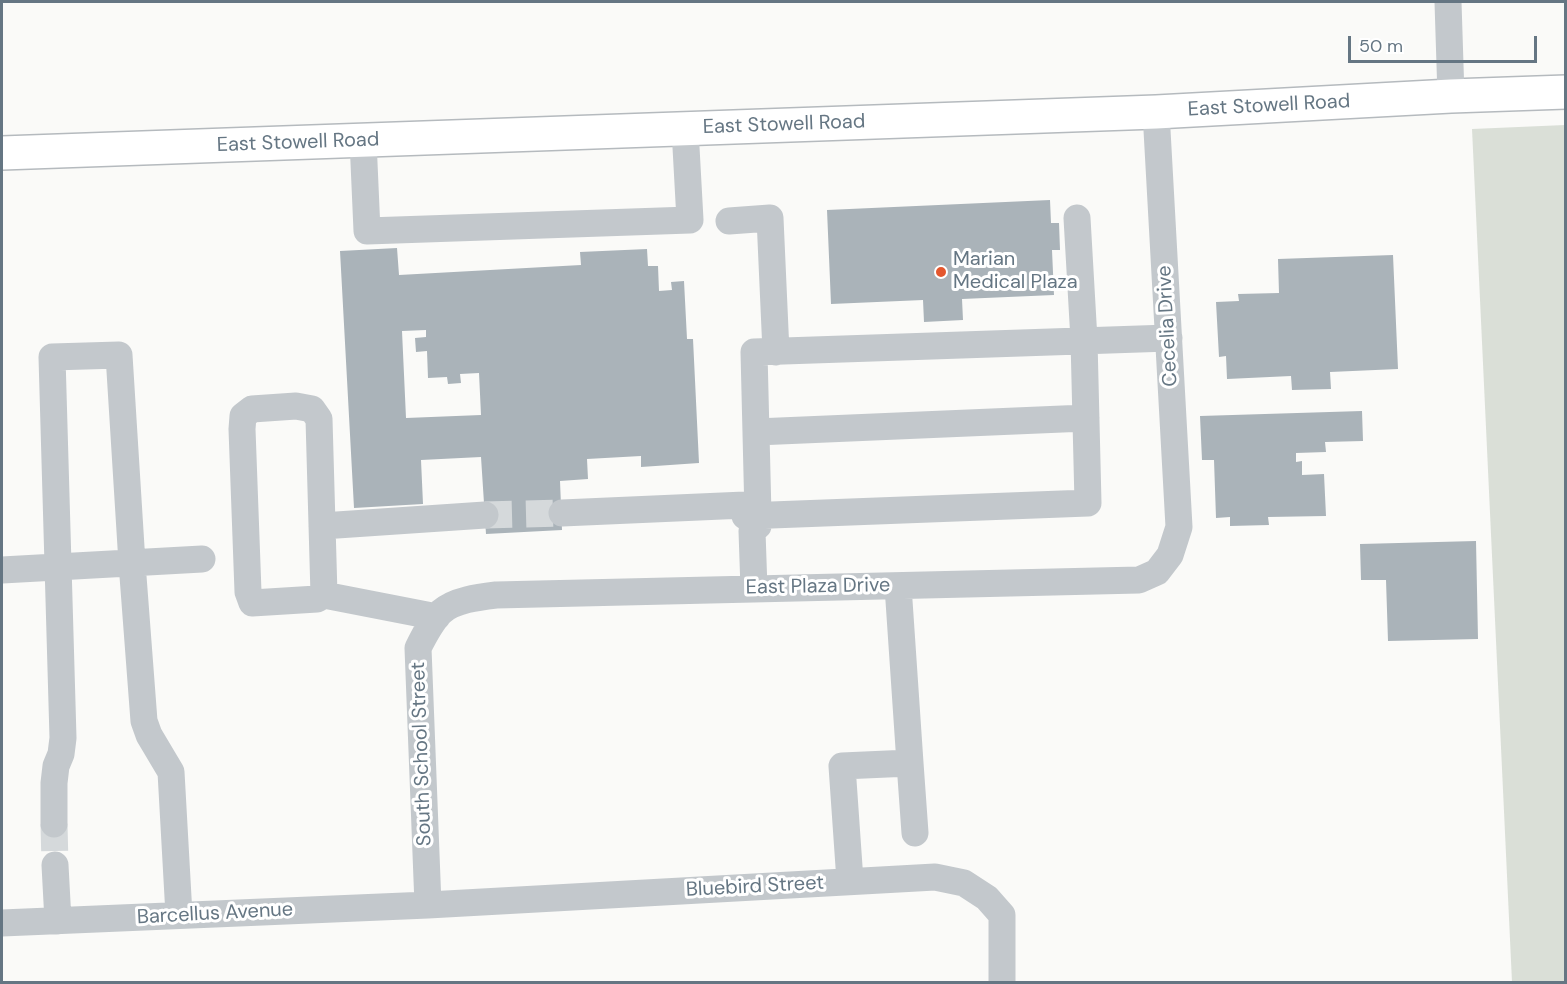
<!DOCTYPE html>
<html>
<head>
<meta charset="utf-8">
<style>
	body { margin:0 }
	#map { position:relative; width:1567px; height:984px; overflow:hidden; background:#fafaf8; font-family:"DM Sans",sans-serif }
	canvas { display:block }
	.frame { position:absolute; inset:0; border:3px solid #657683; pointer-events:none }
	.scale { position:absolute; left:1348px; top:36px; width:189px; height:27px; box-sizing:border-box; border:3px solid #657683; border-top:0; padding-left:8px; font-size:18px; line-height:21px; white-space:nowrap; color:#657683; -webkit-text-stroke:4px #fff; paint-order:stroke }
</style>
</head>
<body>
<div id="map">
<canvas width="1567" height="984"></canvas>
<div class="frame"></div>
<div class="scale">50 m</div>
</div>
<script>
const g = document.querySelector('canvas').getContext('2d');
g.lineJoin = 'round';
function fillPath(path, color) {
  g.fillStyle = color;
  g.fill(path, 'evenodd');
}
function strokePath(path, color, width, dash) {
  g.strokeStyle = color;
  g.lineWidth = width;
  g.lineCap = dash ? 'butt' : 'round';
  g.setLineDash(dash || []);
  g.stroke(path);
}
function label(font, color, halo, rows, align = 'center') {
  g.font = font + ' "DM Sans",sans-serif';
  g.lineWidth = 6;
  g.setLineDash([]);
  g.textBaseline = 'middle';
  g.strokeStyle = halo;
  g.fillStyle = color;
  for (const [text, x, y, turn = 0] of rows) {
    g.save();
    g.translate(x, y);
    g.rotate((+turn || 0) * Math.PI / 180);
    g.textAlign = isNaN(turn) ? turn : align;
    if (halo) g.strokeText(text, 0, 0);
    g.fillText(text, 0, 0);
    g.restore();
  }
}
const green = new Path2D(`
	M1565 125V982H1512L1472 129Z`);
const building = new Path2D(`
	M1050 200 1051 223H1059L1060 250H1052L1054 295 962 299 963 320 924 322 923 300 831 304 827 210Z
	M397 248 399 275 581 265 580 252 647 249 648 266H658L659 291 672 290 671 282 684 281 687 339H693L699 463 641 467V456L587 459 588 479 560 481 562 530 486 534 481 457 421 460 423 504 354 508 340 251ZM426 330V337L415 338 416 352 427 351 428 378 447 377 448 384 461 383 460 374 479 373 481 415 406 418 402 331Z
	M1393 255 1398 369 1330 372 1331 389 1292 390 1291 376 1227 379 1226 356 1219 357 1216 302 1239 301 1238 294 1279 293 1278 259Z
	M1362 411 1363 441 1325 442 1326 452 1296 453V462L1302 461V475L1324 474 1326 516 1268 517 1269 525 1230 526V517L1216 518 1214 460H1202L1200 416Z
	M1476 541 1478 639 1388 641 1386 580H1361L1360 544Z`);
const minorTunnel = new Path2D(`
	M485 515 562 513
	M54 824 55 865`);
const minor = new Path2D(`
	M1448 2 1451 96
	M363 140 367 231 690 220 685 129
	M729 221 770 218 776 352
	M754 352 1169 338
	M754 352 758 515V526L752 531 754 589
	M756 432 1086 418
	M562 513 745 505
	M745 516 1088 503 1084 340 1077 218
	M322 526 485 515
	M2 570 202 559
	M324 595 319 419 312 409 296 406 252 409 243 416 242 429 248 592 252 603 317 599 324 595 437 617
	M910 763 915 833
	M54 824V783L56 766 61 754 63 738 52 357 119 355 132 563 144 721 149 735 171 772 179 915
	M55 865 58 921
	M850 881 842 766 910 763 898 586
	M428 905 418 648C424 636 431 622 441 612 454 600 479 597 496 595L1139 580 1157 572 1170 555 1179 527 1156 112
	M2 923 428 905 935 877 964 883 987 898 1002 915V982`);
const major = new Path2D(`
	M2 153 1156 112 1451 96 1566 92`);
const markers = [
	[941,272,6,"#e4572e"]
];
const streetNames = [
	["East Stowell Road",1269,106,-3],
	["East Stowell Road",784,125,-2],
	["East Stowell Road",298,143,-2],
	["Cecelia Drive",1168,326,-93],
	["East Plaza Drive",818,587,-1],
	["South School Street",422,754,-92],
	["Bluebird Street",755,887,-3],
	["Barcellus Avenue",215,914,-3]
];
const poiNames = [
	["Marian",953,260],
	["Medical Plaza",953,283]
];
fillPath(green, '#dadfd7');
fillPath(building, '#aab3b9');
strokePath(minorTunnel, '#d5d9db', 27, [27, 14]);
strokePath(major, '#b5babe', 36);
strokePath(minor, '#c3c8cc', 27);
strokePath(major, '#fff', 33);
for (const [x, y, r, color] of markers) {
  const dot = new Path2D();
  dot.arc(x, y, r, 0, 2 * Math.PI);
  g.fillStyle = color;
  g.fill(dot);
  strokePath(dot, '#fff', 2);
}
label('20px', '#657683', '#fff', streetNames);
label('20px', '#657683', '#fff', poiNames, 'left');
</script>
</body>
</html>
